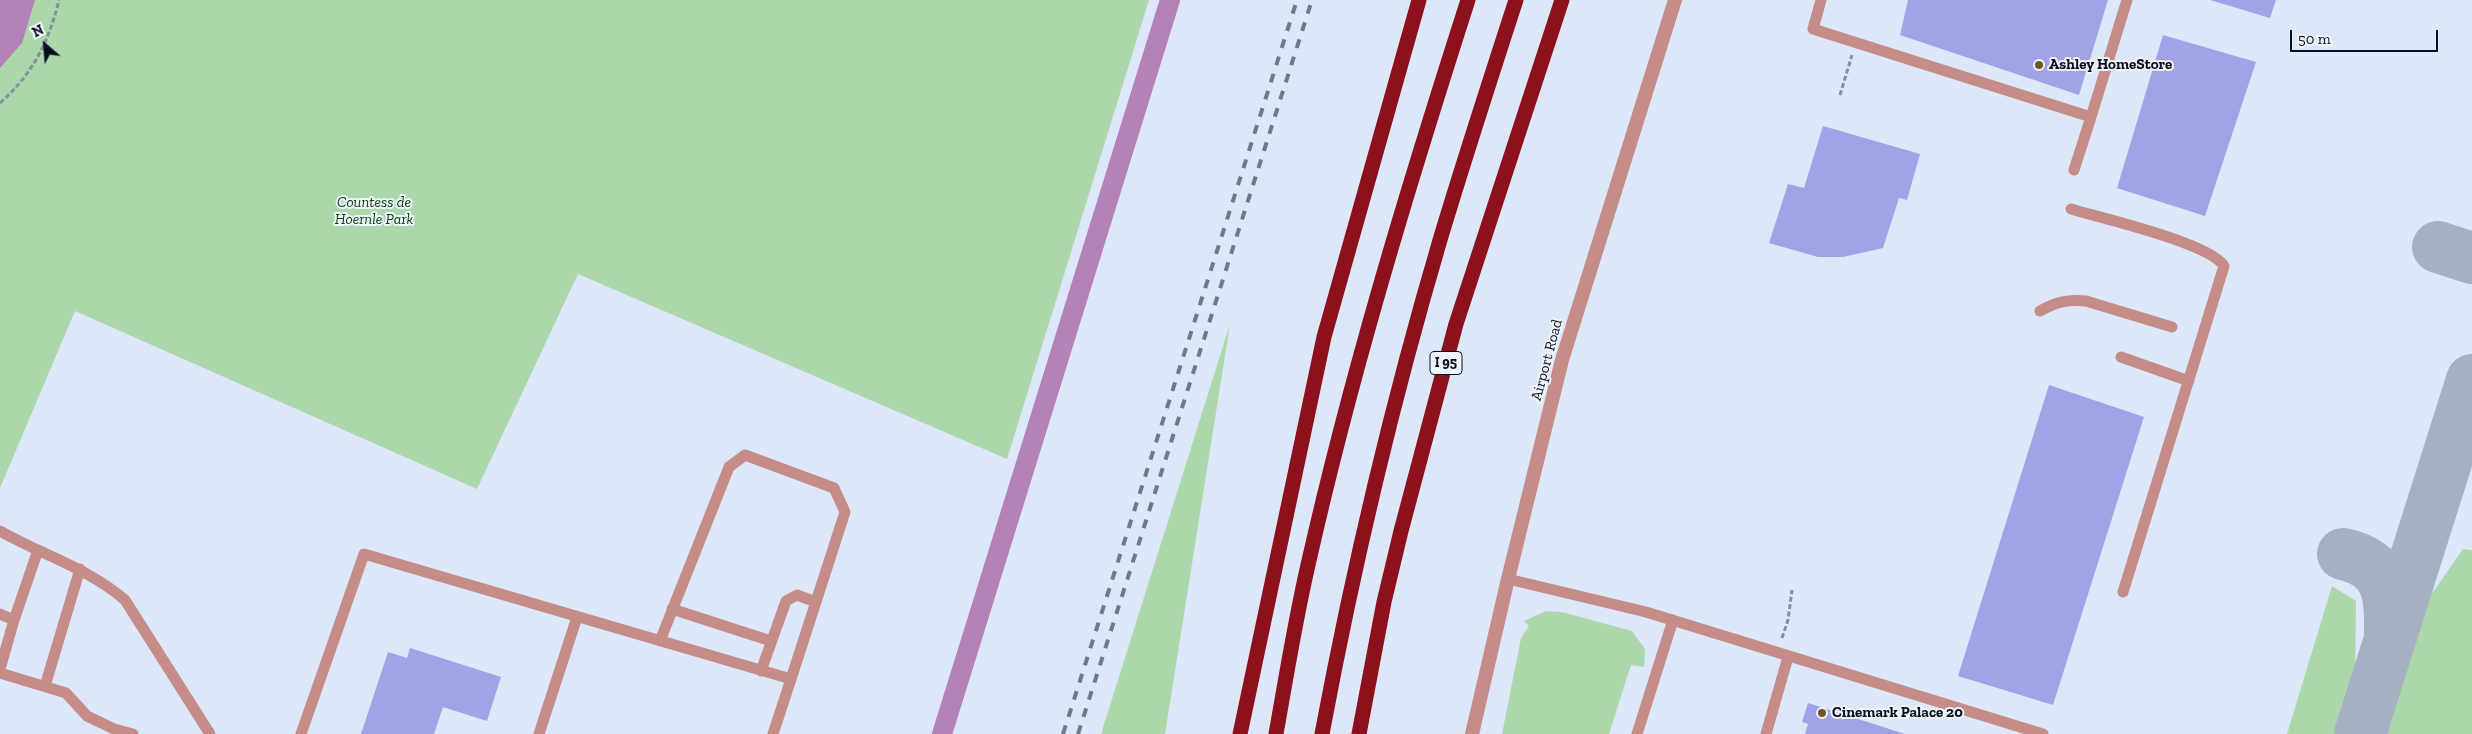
<!DOCTYPE html>
<html>
<head>
<meta charset="utf-8">
<style>
	body { margin:0 }
	#map { position:relative; width:2472px; height:734px; overflow:hidden; background:#dde7fa; font-family:"Zilla Slab",serif }
	canvas { display:block }
	.north { position:absolute; left:20px; top:20px; width:50px; height:50px; -webkit-text-stroke:4px #eff4fd; paint-order:stroke; rotate:333deg; font-size:14px; font-weight:700; line-height:20px; text-align:center; color:#070f1e }
	.north::after { content:''; display:block; margin:auto; width:18px; height:22px; background:#070f1e; clip-path:polygon(50% 0,100% 100%,50% 72%,0 100%) }
	.scale { position:absolute; left:2290px; top:30px; width:148px; height:22px; box-sizing:border-box; border:2px solid #070f1e; border-top:0; padding-left:6px; font-size:15px; line-height:18px; white-space:nowrap; color:#070f1e; -webkit-text-stroke:4px #eff4fd; paint-order:stroke }
</style>
</head>
<body>
<div id="map">
<canvas width="2472" height="734"></canvas>
<div class="north">N</div>
<div class="scale">50 m</div>
</div>
<script>
const g = document.querySelector('canvas').getContext('2d');
g.lineJoin = 'round';
function fillPath(path, color) {
  g.fillStyle = color;
  g.fill(path, 'evenodd');
}
function strokePath(path, color, width, dash) {
  g.strokeStyle = color;
  g.lineWidth = width;
  g.lineCap = dash ? 'butt' : 'round';
  g.setLineDash(dash || []);
  g.stroke(path);
}
function label(font, color, halo, rows, align = 'center') {
  g.font = font + ' "Zilla Slab",serif';
  g.lineWidth = 4;
  g.setLineDash([]);
  g.textBaseline = 'middle';
  g.strokeStyle = halo;
  g.fillStyle = color;
  for (const [text, x, y, turn = 0] of rows) {
    g.save();
    g.translate(x, y);
    g.rotate((+turn || 0) * Math.PI / 180);
    g.textAlign = isNaN(turn) ? turn : align;
    if (halo) g.strokeText(text, 0, 0);
    g.fillText(text, 0, 0);
    g.restore();
  }
}
const green = new Path2D(`
	M0 0H1149L1007 459 578 274 477 489 75 311 0 488Z
	M1230 324 1165 734H1101Z
	M2463 549 2472 550V734H2379L2422 608Z
	M2332 586 2356 601 2355 674 2339 734H2287Z
	M1546 611 1562 612 1632 631 1645 649 1644 667 1631 665 1609 734H1502L1521 638 1529 626 1524 621Z`);
const water = new Path2D(`
	M0 0H35L22 43 0 68Z`);
const canal = new Path2D(`
	M942 734 1170 0`);
const taxiway = new Path2D(`
	M2438 247 2472 258
	M2343 554C2388 564 2391 593 2390 634
	M2360 734 2472 380`);
const building = new Path2D(`
	M1908 0H2108L2079 95 1900 35Z
	M2210 0H2276L2270 18Z
	M2163 35 2256 62 2205 216 2117 188Z
	M1823 126 1920 154 1907 200 1899 198 1883 248 1843 257H1818L1769 243 1788 184 1804 188Z
	M2049 385 2144 417 2053 705 1958 676Z
	M410 648 501 677 487 721 443 707 434 734H361L388 652 407 658Z
	M1808 703 1905 734H1805L1808 724 1802 722Z`);
const path = new Path2D(`
	M1840 95 1852 55
	M0 103C33 74 49 41 59 0
	M1782 638 1788 620 1792 590`);
const service = new Path2D(`
	M1821 0 1813 29 2091 117 2127 0
	M2074 170 2091 117
	M2071 209C2101 218 2210 243 2224 266L2123 592
	M2040 311C2056 302 2068 299 2086 301L2172 327
	M2121 357 2189 381
	M0 531C42 555 88 568 125 600L210 734
	M1508 579 1646 612 2043 734
	M672 609 771 641
	M0 614 14 620 0 669
	M14 620 38 550
	M660 641 729 467 745 455 834 488 845 512 791 679
	M761 671 786 601 797 595 816 602
	M0 673 66 693 87 716 114 729 133 734
	M45 686 80 569
	M301 734 364 554 791 679 773 734
	M539 734 577 617
	M1637 734 1673 620
	M1766 734 1788 657`);
const tertiary = new Path2D(`
	M1472 734 1507 583 1562 360 1675 0`);
const motorway = new Path2D(`
	M1240 734 1324 337 1419 0
	M1276 734C1286 678 1295 621 1308 565 1351 374 1408 187 1468 0
	M1322 734C1353 568 1392 403 1440 240 1464 160 1490 80 1516 0
	M1359 734 1384 602 1401 531 1456 324 1562 0`);
const rail = new Path2D(`
	M1063 734 1297 0
	M1078 734 1312 0`);
const markers = [
	[2039,65,5,"#6f5828"],
	[1822,713,5,"#6f5828"]
];
const shields = [
	[1446,363,32]
];
const shieldNames = [
	["I 95",1446,363]
];
const poiNames = [
	["Ashley HomeStore",2049,65],
	["Cinemark Palace 20",1832,713]
];
const parkNames = [
	["Countess de",374,203],
	["Hoernle Park",374,220]
];
const streetNames = [
	["Airport Road",1547,360,-75]
];
fillPath(green, '#acd7aa');
fillPath(water, '#b482b9');
strokePath(canal, '#b482b9', 20);
strokePath(taxiway, '#a6b0c2', 52);
fillPath(building, '#a2a3e6');
strokePath(path, '#8790a2', 3, [5, 2.5]);
strokePath(service, '#c58c88', 11);
strokePath(tertiary, '#c58c88', 14);
strokePath(motorway, '#8d101d', 15);
strokePath(rail, '#70798a', 4, [9, 9]);
for (const [x, y, r, color] of markers) {
  const dot = new Path2D();
  dot.arc(x, y, r, 0, 2 * Math.PI);
  g.fillStyle = color;
  g.fill(dot);
  strokePath(dot, '#eff4fd', 2);
}
for (const [x, y, w] of shields) {
  const box = new Path2D();
  box.roundRect(x - w / 2, y - 11.5, w, 23, 4);
  g.fillStyle = '#eff4fd';
  g.fill(box);
  strokePath(box, '#070f1e', 1);
}
label('bold 14px', '#070f1e', null, shieldNames);
label('bold 15px', '#070f1e', '#eff4fd', poiNames, 'left');
label('italic 15px', '#054008', '#eff4fd', parkNames);
label('15px', '#070f1e', '#eff4fd', streetNames);
</script>
</body>
</html>
